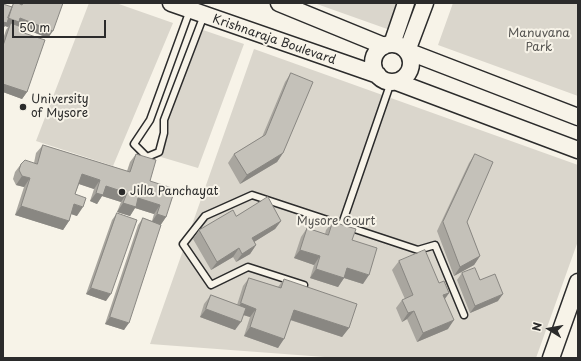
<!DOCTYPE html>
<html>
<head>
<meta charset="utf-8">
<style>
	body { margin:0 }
	#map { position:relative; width:581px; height:361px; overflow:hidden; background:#f7f3e8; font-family:"Playpen Sans",sans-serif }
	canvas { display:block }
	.frame { position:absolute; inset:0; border:4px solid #2b2b2b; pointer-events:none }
	.north { position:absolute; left:529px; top:309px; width:40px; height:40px; -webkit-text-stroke:3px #f7f3e8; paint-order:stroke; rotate:281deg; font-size:11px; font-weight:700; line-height:16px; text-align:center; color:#2b2b2b }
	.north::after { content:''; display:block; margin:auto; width:14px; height:18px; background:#2b2b2b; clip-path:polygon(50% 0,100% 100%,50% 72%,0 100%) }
	.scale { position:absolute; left:12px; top:20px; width:94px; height:18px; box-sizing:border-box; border:2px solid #2b2b2b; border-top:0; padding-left:5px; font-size:12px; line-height:14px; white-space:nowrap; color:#2b2b2b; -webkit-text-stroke:3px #f7f3e8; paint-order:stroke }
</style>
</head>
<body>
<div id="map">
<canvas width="581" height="361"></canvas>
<div class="frame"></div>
<div class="north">N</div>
<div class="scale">50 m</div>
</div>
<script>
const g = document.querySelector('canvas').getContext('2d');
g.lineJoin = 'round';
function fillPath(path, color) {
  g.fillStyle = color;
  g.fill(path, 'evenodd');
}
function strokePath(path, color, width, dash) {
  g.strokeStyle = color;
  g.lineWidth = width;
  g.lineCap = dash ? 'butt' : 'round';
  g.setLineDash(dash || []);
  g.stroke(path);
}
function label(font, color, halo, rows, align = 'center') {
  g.font = font + ' "Playpen Sans",sans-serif';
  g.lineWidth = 4;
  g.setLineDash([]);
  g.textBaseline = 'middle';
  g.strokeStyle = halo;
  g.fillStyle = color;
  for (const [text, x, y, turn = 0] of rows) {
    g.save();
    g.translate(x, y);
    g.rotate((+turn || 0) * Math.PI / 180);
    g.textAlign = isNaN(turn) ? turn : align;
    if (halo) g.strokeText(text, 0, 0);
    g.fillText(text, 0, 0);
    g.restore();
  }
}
const green = new Path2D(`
	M89 3H116L173 23 113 166 36 141Z
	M314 3H399L390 30Z
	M453 3H578V96L438 45Z
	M203 30 244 44 198 168 161 157 169 132 168 119Z
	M254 49 578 165V241L536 358H338L150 344Z`);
const lane = new Path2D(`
	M190 10 150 120 134 144 147 157 159 152 164 133V120L204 15
	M342 224 391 82
	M304 285 248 267 211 285 183 244 205 216 252 195 418 250 435 245 464 315`);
const secondary = new Path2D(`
	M171 3 378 75
	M279 3 384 46
	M425 3 407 51 578 117
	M392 44 406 3
	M373 63a19 19 0 1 1 38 0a19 19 0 1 1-38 0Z
	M397 82 578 150
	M551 358 578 282`);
const wall = new Path2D(`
	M14 3H18L20 4 21 3H63L48 38 25 29 24 33 27 92 22 99 3 92V39L6 30 8 27 5 26 3 28V4L11 7Z
	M291 73 283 153 277 162 240 184 228 163 234 154 262 137 285 82Z
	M43 145 127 171 130 162 136 154 166 217 161 224 124 330 105 324 138 225 143 218 152 221 154 214 135 208 130 216 117 212 121 202 102 196 97 204 90 201 94 189 79 184 75 194 77 216 71 214 69 221 63 230 15 215 24 187 16 185 13 179 15 172 21 164 34 163 36 153Z
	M475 154 467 222 480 256 474 265 454 276 437 231 469 163Z
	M117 213 106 301 86 294 112 220Z
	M236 216 281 221 275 229 254 242 256 245 250 254 236 262 233 257 211 270 193 239 199 230Z
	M333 222 352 240 363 284 344 278 338 287 310 278 314 265 294 258 301 237 307 228 325 234 326 230Z
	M399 261 439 283 449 293 445 299 448 329 417 342 407 319 402 322 396 308 402 300 405 299 392 270Z
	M462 273 480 280 498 301 470 313 457 280Z
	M249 278 278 287 284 279 349 328 342 337 290 320 278 348 244 336 250 317 243 315 235 330 200 317 204 304 211 295 237 305 243 286Z`);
const shadedWall = new Path2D(`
	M8 18H20L53 31 48 38 11 23 8 27 5 26 3 28V22Z
	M3 84 27 92 22 99 3 92Z
	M283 153 277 162 240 184 247 175Z
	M82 174 100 180 94 189 76 183Z
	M22 176 30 178 24 187 16 185Z
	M106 186 127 193 121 202 102 196 97 204 90 201 96 193Z
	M138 198 160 205 154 214 135 208 130 216 117 212 123 203Z
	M74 204 83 207 77 216 68 213Z
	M21 206 69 221 63 230 15 215Z
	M157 214 166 217 160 226 151 223Z
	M281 221 275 229 246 247 252 238Z
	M256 245 250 254 236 262 242 254Z
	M239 248 233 257 211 270 217 262Z
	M300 250 320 256 314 265 294 258Z
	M480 256 474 265 454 276 460 267Z
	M347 268 369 275 363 284 341 277Z
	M316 269 344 278 338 287 310 278Z
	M91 288 111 294 106 301 86 294Z
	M449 293 443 301V295Z
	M503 294 498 301 470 313 475 306Z
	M241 303 256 309 250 317 234 312Z
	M206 309 241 322 235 330 200 317Z
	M294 310 349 328 342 337 288 319Z
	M414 311 407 319 402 322 408 313Z
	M110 317 129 323 124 330 105 324Z
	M454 320 448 329 417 342 423 333Z
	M250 327 284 339 278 348 244 336Z`);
const building = new Path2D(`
	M14 3H18L22 5 23 3H63L53 31 20 18 19 22 8 18Z
	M3 4 12 7 7 23 3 22Z
	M11 23 26 29 24 33 45 40 27 92 3 84V46Z
	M291 73 313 82 283 153 247 175 234 154 265 135Z
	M43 145 130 172 136 154 156 160 150 181 175 189 166 217 157 214 160 205 138 198 136 207 123 203 127 193 106 186 103 195 96 193 100 180 82 174 75 194 86 198 83 207 74 204 69 221 21 206 30 178 22 176 19 170 21 164 25 160 37 164Z
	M475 154 493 162 467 222 480 256 460 267 443 222Z
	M268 197 281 221 252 238 256 245 242 254 239 248 217 262 199 230 233 210 236 216Z
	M117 213 137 220 111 294 91 288Z
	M143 218 161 225 129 323 110 317Z
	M333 222 356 229 352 240 377 248 369 275 347 268 344 278 316 269 320 256 300 250 307 228 328 235Z
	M425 250 439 283 444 281 449 293 443 295 454 320 423 333 414 311 408 313 402 300 413 295 399 261Z
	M475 268 480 280 495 274 503 294 475 306 462 273Z
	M249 278 281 288 284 279 357 304 349 328 294 310 284 339 250 327 256 309 241 303Z
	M211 295 246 308 241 322 206 309Z`);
const markers = [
	[23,107,4,"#2b2b2b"],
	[122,192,4,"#2b2b2b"]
];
const parkNames = [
	["Manuvana",539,34],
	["Park",539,48],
	["Mysore Court",336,222]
];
const streetNames = [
	["Krishnaraja Boulevard",274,40,19]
];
const poiNames = [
	["University",31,100],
	["of Mysore",31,114],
	["Jilla Panchayat",130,192]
];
fillPath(green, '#dad6cc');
strokePath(lane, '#2b2b2b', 9);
strokePath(secondary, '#2b2b2b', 19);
strokePath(lane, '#f7f3e8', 6);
strokePath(secondary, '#f7f3e8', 16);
fillPath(wall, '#a9a69f');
fillPath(shadedWall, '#898782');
fillPath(building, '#c4c1b9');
strokePath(building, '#898782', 1);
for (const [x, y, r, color] of markers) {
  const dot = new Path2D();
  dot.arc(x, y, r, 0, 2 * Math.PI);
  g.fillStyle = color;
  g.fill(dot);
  strokePath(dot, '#f7f3e8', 1.5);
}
label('12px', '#575653', '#f7f3e8', parkNames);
label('12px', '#2b2b2b', '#f7f3e8', streetNames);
label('12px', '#2b2b2b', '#f7f3e8', poiNames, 'left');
</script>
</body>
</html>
